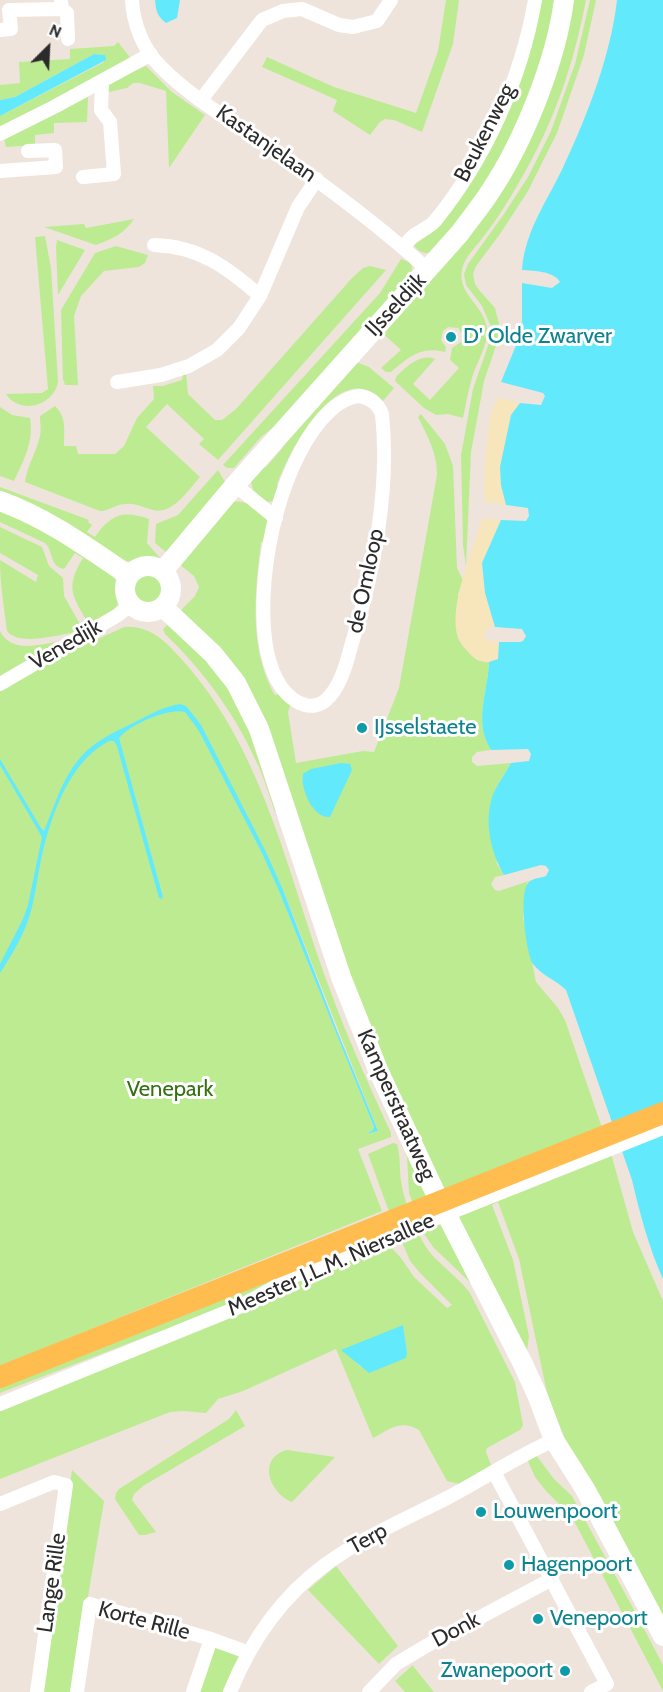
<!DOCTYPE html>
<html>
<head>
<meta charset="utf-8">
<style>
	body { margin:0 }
	#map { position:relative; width:663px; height:1692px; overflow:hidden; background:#eee4dc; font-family:Cabin,sans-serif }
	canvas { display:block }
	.north { position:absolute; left:18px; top:18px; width:60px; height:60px; -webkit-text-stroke:4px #fff; paint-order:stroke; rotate:24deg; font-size:16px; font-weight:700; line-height:24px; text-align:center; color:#2b2b2b }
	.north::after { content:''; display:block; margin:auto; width:21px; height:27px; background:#2b2b2b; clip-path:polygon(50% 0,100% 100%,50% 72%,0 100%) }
</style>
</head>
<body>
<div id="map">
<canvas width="663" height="1692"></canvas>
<div class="north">N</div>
</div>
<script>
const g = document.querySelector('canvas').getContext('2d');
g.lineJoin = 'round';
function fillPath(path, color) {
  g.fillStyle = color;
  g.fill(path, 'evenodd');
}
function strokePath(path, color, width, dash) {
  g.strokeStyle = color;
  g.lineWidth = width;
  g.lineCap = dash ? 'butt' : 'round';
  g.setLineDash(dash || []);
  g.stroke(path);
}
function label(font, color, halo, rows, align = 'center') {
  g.font = font + ' Cabin,sans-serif';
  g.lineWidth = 6;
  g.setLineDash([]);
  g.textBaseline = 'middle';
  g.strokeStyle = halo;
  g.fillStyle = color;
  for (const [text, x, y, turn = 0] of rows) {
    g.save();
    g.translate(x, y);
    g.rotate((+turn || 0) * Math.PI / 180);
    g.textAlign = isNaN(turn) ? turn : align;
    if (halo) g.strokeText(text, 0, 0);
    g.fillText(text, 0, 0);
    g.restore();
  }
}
const green = new Path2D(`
	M446 0H459L453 44 422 132 394 120 385 119 380 122 370 135 333 111 337 100 262 67 267 57 334 87 416 113 438 51Z
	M541 0H559L549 42 518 127 473 204 432 253C426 254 417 252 414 245L430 234 466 187Z
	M571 0H586C574 63 554 123 521 179 510 198 498 218 484 236 477 246 464 257 462 270 457 295 486 306 487 330 488 346 476 363 472 378 468 391 466 404 463 418L448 414 436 415 424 408 395 381 396 377C405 367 421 353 435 359L413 384 430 400 459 368 450 360 452 348 461 342 462 334 458 328 448 327 443 331 441 340 446 347 445 352C420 346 409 357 391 372H386L381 368 401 350 380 331 477 222Z
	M590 0H596L584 55 557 133 528 191 500 234 476 266 473 274 475 284 479 290 495 308 499 324 497 343 484 381 471 452 466 566 463 545 461 455 473 389 490 340 491 327 482 306 466 285 464 274 468 264 504 214 528 177 551 131 575 64Z
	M118 42 132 60 0 129V116L104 62 105 55 94 54 15 97 0 100V85L20 83 19 62 70 59V49L114 46Z
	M146 66 172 92 205 115 169 168 166 91 140 83H133L127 88 109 92V83Z
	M88 97 87 122 54 123V133L35 135V145L6 147 4 138Z
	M134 219C124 234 112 239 96 245L44 227 84 224 86 228Z
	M45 236 51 268 58 382C54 405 21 416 6 394L42 393 48 389 35 237Z
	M57 240 85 250 58 295 56 247Z
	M116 246 148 255 145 263 139 267 104 271 81 296 74 316 78 385H65L63 379 61 310 95 253Z
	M401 259 409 262 412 266 411 277 286 417 261 437 234 468H227L223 465 380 293Z
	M370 266 386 270 218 460 199 444 204 439 167 404 146 427 200 477C189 489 173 515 153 510 144 508 136 503 126 504 116 504 109 511 100 511L25 482C27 467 35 454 39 440 42 431 40 424 40 416L55 406C67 418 64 430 64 446H76L78 454H115L124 446 137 418 154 399 153 386H163L182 380 183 374 186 373 188 394 215 420H222L236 409 352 278 363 268Z
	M353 361 369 367 394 388 383 401C340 354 288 452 277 485L280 489 274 501 265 502 253 490 251 481 259 469 266 467 281 450 296 424Z
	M0 407 12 415 30 418C34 441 24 460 14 481L0 476Z
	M421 414 445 444 453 466 457 568 463 580 458 595 477 660 489 662C488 692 473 722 491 750L477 752 472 757V762L477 766 511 763 494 792 497 864 504 875 495 877 491 884 495 890 499 891 532 880 527 883 523 918 536 982 558 1008 565 1020 612 1157 633 1232 663 1301V1617L601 1497 565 1439 560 1427 547 1393 519 1259 498 1202 492 1205 513 1260 529 1336 527 1351 440 1188 380 1056 218 649 181 610 195 596 199 587 194 576 179 564 232 502C245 499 262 508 267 521 269 527 267 535 266 541L261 542C255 591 249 646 273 692L275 695 280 694 291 703 288 712 296 763 363 751 374 752 399 688 437 475C437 453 428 437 418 417Z
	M218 470 225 482 167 553 155 543 156 524 178 515Z
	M0 487 89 520 88 522 92 525 87 532 95 537C111 514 123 510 149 519L147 543 160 558C151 563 133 564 122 560L0 495Z
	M0 507 34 522 113 576C132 603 111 613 90 626 73 597 64 589 83 558L75 553 64 569C49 566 54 552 45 543L0 522Z
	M0 527 42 547 49 566 63 578 64 596 81 626 78 632C59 634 19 647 7 631 4 607 0 585 0 560L36 582 38 575 0 553Z
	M132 589a15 15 0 1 1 30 0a15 15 0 1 1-30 0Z
	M170 623 212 664 245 715 280 811 275 812C269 795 264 777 256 761 235 714 202 669 165 634L163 629Z
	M124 627C151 625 167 643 184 662 265 753 288 876 329 987 347 1037 369 1085 391 1133V1137L358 1149 382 1211 0 1366V689L83 640H96ZM283 890 378 1131 366 1134 373 1130 374 1127 280 893Z
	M0 631C11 653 37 645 56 642L59 645 0 678Z
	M401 1139 478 1290 433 1247 425 1235 409 1193 407 1157Z
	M393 1143 397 1144C401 1157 399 1168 401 1181 404 1201 413 1224 423 1242 432 1260 458 1276 470 1293L515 1382 523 1425 520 1430 487 1448 486 1452 491 1465 459 1484 447 1481 419 1430C400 1419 390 1429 373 1438L336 1349 243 1391 218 1399 206 1413 183 1411 170 1412 0 1479V1408L237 1310 342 1261 344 1264 389 1245 401 1258 414 1277 447 1308 452 1305 421 1274 410 1261 388 1209 368 1154ZM403 1326 407 1352 361 1367 347 1354Z
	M304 1266 210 1314 145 1337 0 1393V1383Z
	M236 1410 245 1426 143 1486 134 1494 132 1500 156 1532 145 1535H139L115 1499 116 1493 119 1489 229 1419Z
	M287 1450 335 1457 292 1502C269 1493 257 1458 287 1450Z
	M536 1455 554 1479 572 1496 633 1608 663 1665V1691L572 1517 546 1491 535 1477 527 1459Z
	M72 1470 104 1501 72 1692H41Z
	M336 1566 398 1646 379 1664 308 1590Z
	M216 1646 240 1656 226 1692H200L213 1649Z
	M413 1665V1666L434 1692H405L395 1681Z`);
const sand = new Path2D(`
	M498 398 520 403 510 415 505 498 506 505 485 502 484 495C485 476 486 410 498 398Z
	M482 519 501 520 482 563 485 593 495 627H488L484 637 486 640 499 642 498 659C490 664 479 663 472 656 464 648 457 641 456 629 452 597 473 549 482 519Z`);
const water = new Path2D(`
	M155 0H180L177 18 166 23C157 16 156 11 155 0Z
	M617 0H663V1279C649 1248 640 1214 632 1180L566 990C556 980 541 975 533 964 526 953 518 891 529 882 533 878 541 878 546 876L549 870 546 866 541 865 504 875C490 851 483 818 494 792 499 782 506 772 511 763L529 761 531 754 528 749 491 750C473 722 488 692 489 662L498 659 499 642H520L523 641 526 636 522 629 495 627 485 593 482 563 501 520 526 521 529 516 528 508 506 505 501 485 500 467 511 415 520 403 541 405 545 396 543 393 501 382 519 338 522 321V283L552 288 560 282C554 271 534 271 522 270 525 229 549 199 565 163 588 114 611 54 617 0Z
	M94 54 105 55 106 60 0 116V100L15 97Z
	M181 704 187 707 201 725 266 852 283 890 336 1028 378 1131 366 1134 373 1130 374 1127 279 891 262 853 199 731 185 712C169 707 129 725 119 738L163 897 161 899 159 898 117 746 114 741H109C74 759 56 803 46 839 39 863 37 888 31 911 25 933 12 955 0 973V964L23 919 28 905 42 837 0 765V759L41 828 44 831C54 807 62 779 79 759 92 742 115 732 133 723 149 715 164 706 181 704Z
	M341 763 350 764 352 770 330 817C313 819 300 788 303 774L311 769Z
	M403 1325 407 1352 406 1358 369 1373 341 1350Z`);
const street = new Path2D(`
	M132 0C133 23 143 49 160 66 190 97 230 120 266 144 322 183 378 224 428 270
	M61 2 62 9 67 13 68 39
	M0 30 11 29 9 10 62 9
	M201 100 262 20 283 11 302 9 339 25 353 27 377 21 391 0
	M0 134 54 107 151 54
	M0 171 56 167 55 150 28 151
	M83 177 114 174 110 122 101 110 102 81
	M154 245C199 246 228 268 260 296
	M403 247C406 244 409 240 412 237 419 231 429 228 435 221 486 158 521 80 535 0
	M117 382 161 375 189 366 217 350 239 328 260 296 298 207 317 179
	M360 396C371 398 378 404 382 414 390 488 374 572 352 643 347 661 341 687 326 700 321 705 312 707 305 705 282 698 272 674 267 652 254 584 276 472 322 419 332 408 344 397 360 396Z
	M235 485 276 518
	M0 684 118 615 131 605
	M0 1404 239 1307 294 1276 324 1263 663 1128
	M494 1472 607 1684 591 1692
	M0 1504 54 1482 66 1485 37 1692
	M77 1692 90 1604 211 1639 247 1652
	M193 1692 211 1639
	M230 1692C250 1643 281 1597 325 1565 363 1537 408 1518 449 1497 485 1478 518 1456 554 1440
	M369 1692 396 1664 426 1646 552 1579`);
const secondary = new Path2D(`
	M0 501C47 518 87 547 128 575
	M125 589a23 23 0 1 1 46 0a23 23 0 1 1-46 0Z
	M163 571 235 485 460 233C470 219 481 206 490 192 524 141 556 61 564 0
	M163 607 213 654 236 683 259 729 341 977 378 1070 434 1190 523 1364 538 1397 554 1440 585 1489 663 1636`);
const primary = new Path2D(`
	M0 1377 663 1113`);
const markers = [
	[451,337,6,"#0f9aa8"],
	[362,728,6,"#0f9aa8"],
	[481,1512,6,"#0f9aa8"],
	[509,1565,6,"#0f9aa8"],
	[538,1619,6,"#0f9aa8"],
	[565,1671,6,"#0f9aa8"]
];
const streetNames = [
	["Beukenweg",485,133,-63],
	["Kastanjelaan",266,144,35],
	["IJsseldijk",396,305,-47],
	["de Omloop",366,581,-78],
	["Venedijk",66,645,-30],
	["Kamperstraatweg",396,1105,66],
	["Meester J.L.M. Niersallee",331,1265,-24],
	["Terp",368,1539,-29],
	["Lange Rille",52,1583,-82],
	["Korte Rille",144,1621,15],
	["Donk",456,1630,-28]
];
const cultureNames = [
	["D' Olde Zwarver",463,337],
	["IJsselstaete",374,728],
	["Louwenpoort",493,1512],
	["Hagenpoort",521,1565],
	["Venepoort",550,1619],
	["Zwanepoort",553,1671,"right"]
];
const parkNames = [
	["Venepark",170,1090]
];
fillPath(green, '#bdeb92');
fillPath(sand, '#f7e5bb');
fillPath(water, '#63e9fc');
strokePath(street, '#fff', 14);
strokePath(secondary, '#fff', 20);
strokePath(primary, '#ffbd50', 22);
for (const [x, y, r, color] of markers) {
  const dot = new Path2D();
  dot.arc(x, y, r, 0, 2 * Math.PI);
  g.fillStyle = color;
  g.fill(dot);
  strokePath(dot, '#fff', 2);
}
label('22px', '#2b2b2b', '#fff', streetNames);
label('22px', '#0d838f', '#fff', cultureNames, 'left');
label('22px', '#347112', '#fff', parkNames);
</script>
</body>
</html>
